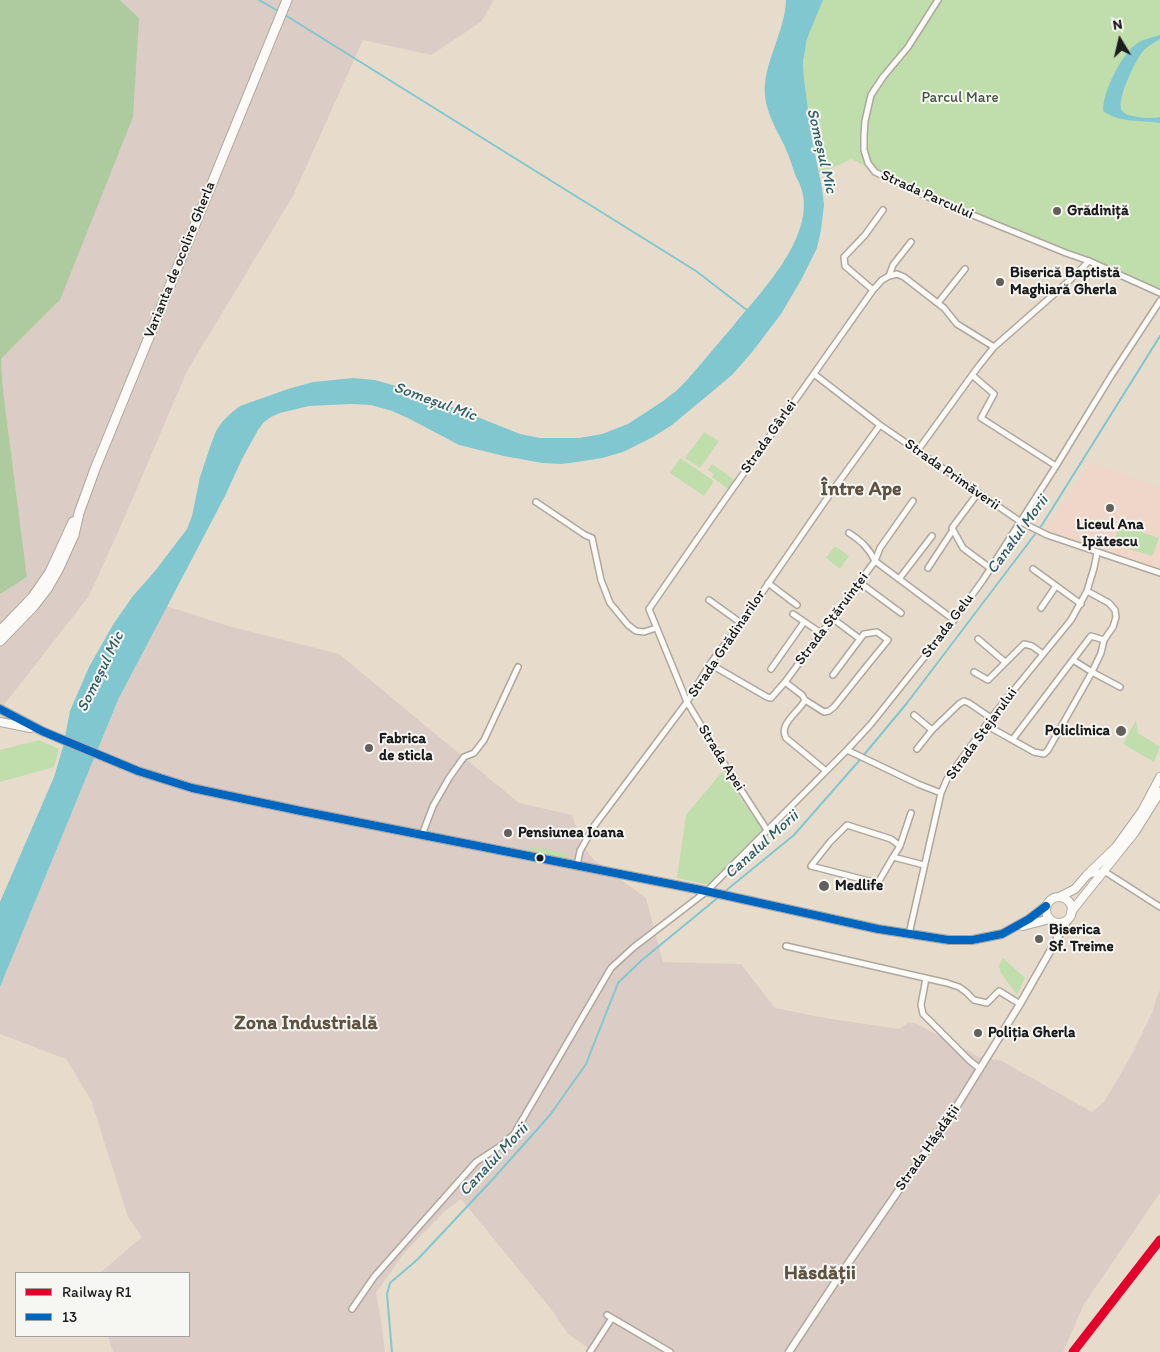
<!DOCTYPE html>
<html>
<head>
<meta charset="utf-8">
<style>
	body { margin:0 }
	#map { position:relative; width:1160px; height:1352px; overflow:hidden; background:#e7dccc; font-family:Itim,sans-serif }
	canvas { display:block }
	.legend { position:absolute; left:15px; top:1272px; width:175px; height:65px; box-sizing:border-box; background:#f6f6f2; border:1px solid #9f9f9c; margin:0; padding:6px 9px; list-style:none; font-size:15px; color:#1c1c1c }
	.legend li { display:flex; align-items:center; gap:10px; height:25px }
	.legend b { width:25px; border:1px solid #9f9f9c }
	.north { position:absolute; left:1095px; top:15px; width:50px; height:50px; -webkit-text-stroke:4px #f6f6f2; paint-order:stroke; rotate:351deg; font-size:14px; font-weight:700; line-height:20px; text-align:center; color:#1c1c1c }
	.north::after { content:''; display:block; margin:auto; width:18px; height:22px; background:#1c1c1c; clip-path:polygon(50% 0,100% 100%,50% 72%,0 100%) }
</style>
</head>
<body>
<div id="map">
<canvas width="1160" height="1352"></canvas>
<ul class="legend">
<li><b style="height:6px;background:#e4002b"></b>Railway R1</li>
<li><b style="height:6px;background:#0065bd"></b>13</li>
</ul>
<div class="north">N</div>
</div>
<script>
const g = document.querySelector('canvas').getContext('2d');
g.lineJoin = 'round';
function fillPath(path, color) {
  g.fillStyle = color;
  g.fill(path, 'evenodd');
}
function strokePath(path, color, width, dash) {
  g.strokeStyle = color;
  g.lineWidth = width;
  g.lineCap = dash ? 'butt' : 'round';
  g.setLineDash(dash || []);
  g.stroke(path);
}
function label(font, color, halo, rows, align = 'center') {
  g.font = font + ' Itim,sans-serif';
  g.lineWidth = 4;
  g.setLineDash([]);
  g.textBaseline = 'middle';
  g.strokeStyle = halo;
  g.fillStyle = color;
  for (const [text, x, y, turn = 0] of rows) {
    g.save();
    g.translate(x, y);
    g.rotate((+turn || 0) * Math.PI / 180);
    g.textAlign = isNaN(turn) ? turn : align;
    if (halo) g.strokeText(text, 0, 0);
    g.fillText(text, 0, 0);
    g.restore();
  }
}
const built = new Path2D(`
	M1090 462 1160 487V569L1045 530Z`);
const industrial = new Path2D(`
	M120 0H494L481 22 431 55 363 40 293 196 187 371 126 514 89 596 0 710V594L27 576 3 390 1 359 60 300 139 18Z
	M166 606 232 627 339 654 519 803 572 815 581 843 593 859 646 898 663 962 741 964 775 1008 825 1018 899 1029 909 1022 917 1024 979 1057 1002 1061 1092 1112 1104 1102 1131 1056 1152 1013 1157 996 1160 990V1193L1084 1304 1063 1352H594L568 1334 551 1309 461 1199 445 1211 404 1253 376 1293 381 1320 385 1352H113L108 1336H189V1273H100L142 1237 128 1217 91 1100 66 1059 0 1034V987L118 700 146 647Z`);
const green = new Path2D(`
	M823 0H1160V289L931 196 851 159 820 174 812 140 804 79 803 62 807 39Z
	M704 432 719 441 700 468 685 458Z
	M680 458 714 481 704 496 670 473Z
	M712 464 736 481 729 490 712 477 714 474 708 470Z
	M1120 525 1159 538 1152 556 1113 544Z
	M835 546 849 556 840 569 826 558Z
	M1136 720 1138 733 1160 747 1154 762 1123 744Z
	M39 740 59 749 54 767 0 782V750Z
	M722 772 763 830 710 885 677 878 686 815Z
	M533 847 566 853 569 858V859L528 852V850Z
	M1003 958 1025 978 1017 995 1001 973 999 966Z`);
const forest = new Path2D(`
	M0 0H120L139 18 133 117 60 300 1 359 3 390 27 577 0 594Z`);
const water = new Path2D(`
	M786 0H823L807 39 803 62 804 79 812 140 822 188 824 205 821 230 817 248 801 280 781 314 753 351 732 375 672 425 653 437 623 452 602 458 577 462 561 464 542 463 504 456 459 445 410 419 392 411 371 405 351 404 309 406 280 413 271 417 264 422 258 430 242 459 225 496 118 700 0 987V902L54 777 63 747 70 711 89 667 114 623 133 596 155 571 187 529 192 516 200 477 210 447 216 431 222 422 230 414 240 406 288 389 313 382 353 378 375 380 410 390 520 434 540 438H579L602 434 628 424 663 401 676 391 687 380C703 362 718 343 734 325 761 292 811 241 803 195 802 189 799 182 796 177 792 166 789 155 784 145 776 129 767 114 765 96 762 64 785 33 786 0Z
	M1160 35V39C1155 42 1148 46 1144 50 1136 58 1115 102 1122 111 1128 118 1151 119 1160 117V123C1141 120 1119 123 1103 111 1103 92 1120 57 1135 45 1142 39 1151 38 1160 35Z`);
const stream = new Path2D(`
	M259 0 278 11
	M285 15 696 271 748 311
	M723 893 794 835 858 762 907 703 1042 525 1160 336
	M392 1352 387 1294 390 1283 418 1259 492 1180 550 1115 586 1064 618 983 642 960 720 896`);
const minor = new Path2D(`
	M938 0 908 47 883 77 871 95 865 121 864 135V150L868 163 875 172 921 194 1066 253 1089 261 1160 293
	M889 276 893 265 911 242
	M873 290 845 266 844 257 865 235 883 210
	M938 303 965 269
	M814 374 880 425 1021 522 1047 535 1160 573
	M972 375 994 394 981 418 1056 466
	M918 450 978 367 994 347 1069 281 1089 261
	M978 493 952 528 963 548 990 568
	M536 502 585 535 592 538 601 580 610 603 628 625 636 631 644 632 656 628
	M849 533C861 541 869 548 875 561
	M875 561 880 548 913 501
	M928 568 953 530
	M1033 569 1081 604
	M899 579 932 536
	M859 582 901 613
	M768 583 797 605
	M709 600 741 623
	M1041 608 1056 586
	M793 614 821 633
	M978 639 1005 662
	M1073 660 1092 672 1120 687
	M710 664 767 697 771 698 785 682 875 561 954 620
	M771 669 804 622
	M974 672 988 680 1024 644 1032 646 1043 654
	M833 675 860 639
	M785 682 802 695 805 700C799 712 778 724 786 738L826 771
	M805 700 824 712 829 711 834 707 866 667 888 640 877 632 864 634 860 639 832 618
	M914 715 932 730
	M986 725 1034 752 1044 754 1048 750 1092 672 1101 653 1104 640 1113 627 1116 617 1115 610 1109 603 1087 591
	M1013 739 1091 636 1104 640
	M917 749 932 730 959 704 964 701 969 703 991 718
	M847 750 918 784 941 793
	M767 830 725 765 687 702 649 609 712 518 873 290 882 280 889 276 897 274 904 277 944 308 957 324 994 347
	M422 835 433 806 449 778 464 757 474 753 484 740 518 667
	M900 846 911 813
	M893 857 879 881 877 883 811 866 830 842 847 825 891 839 900 846 893 857 924 865
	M577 865 580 851 594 826 687 702 710 664 741 623 830 494 880 425
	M1089 875 1104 871 1160 907
	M909 934 941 793 947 779 991 718 1071 620 1087 591 1094 568 1097 553
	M786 946 947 983 959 987 966 992 974 1000 987 1003 999 991 1020 1004
	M926 978 921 1005 923 1014 969 1060 980 1069
	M352 1309 374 1277 476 1162 502 1145 514 1134 611 968 634 947 707 891 847 750 871 724 954 620 983 580 1056 466 1111 376 1160 301
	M607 1315 670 1352
	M590 1352 612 1318`);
const tertiary = new Path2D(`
	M1056 923 1057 937
	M789 1352 838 1278 955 1109 1020 1004 1069 918`);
const secondary = new Path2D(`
	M0 709 42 731 61 739 138 771 192 788 301 811 701 890 878 929 949 940H972L1002 934 1029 919 1046 906
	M0 722 30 728
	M1059 897 1075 889 1086 876 1116 847 1142 811 1160 777
	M1046 910a13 13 0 1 1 26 0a13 13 0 1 1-26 0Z
	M1071 912 1135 832 1160 792
	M1023 926 1050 919`);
const trunk = new Path2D(`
	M0 631 32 598 50 572 73 522
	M0 641 33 607 47 589 59 568 74 535 79 513 95 469 287 0`);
const rail = new Path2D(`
	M1073 1352 1160 1240`);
const bus1 = new Path2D(`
	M0 709 42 731 61 739 138 771 192 788 301 811 701 890 878 929 949 940H972L1002 934 1029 919 1046 906`);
const rail1 = new Path2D(`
	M1073 1352 1160 1240`);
const markers = [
	[1057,211,5,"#635f5a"],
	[1000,282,5,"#635f5a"],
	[1110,508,5,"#635f5a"],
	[1121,731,6,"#635f5a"],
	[369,748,5,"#635f5a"],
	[508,833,5,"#635f5a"],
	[540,858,4.5,"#1c1c1c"],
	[824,886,6,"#635f5a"],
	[1039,939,5,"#635f5a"],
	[978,1033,5,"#635f5a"]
];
const parkNames = [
	["Parcul Mare",960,98]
];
const streetNames = [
	["Strada Parcului",927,195,24],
	["Varianta de ocolire Gherla",180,260,-68],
	["Strada Gârlei",769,437,-55],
	["Strada Primăverii",952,475,35],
	["Strada Stăruinței",832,619,-53],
	["Strada Gelu",948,626,-53],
	["Strada Grădinarilor",727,644,-56],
	["Strada Stejarului",982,734,-54],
	["Strada Apei",721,758,58],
	["Strada Hășdății",928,1148,-55]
];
const poiNames = [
	["Grădiniță",1067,211],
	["Biserică Baptistă",1010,273],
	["Maghiară Gherla",1010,290],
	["Liceul Ana",1110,525,"center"],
	["Ipătescu",1110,542,"center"],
	["Policlinica",1110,731,"right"],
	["Fabrica",379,739],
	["de sticla",379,756],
	["Pensiunea Ioana",518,833],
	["Medlife",835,886],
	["Biserica",1049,930],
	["Sf. Treime",1049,947],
	["Poliția Gherla",988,1033]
];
const waterNames = [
	["Someșul Mic",821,151,77],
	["Someșul Mic",435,402,20],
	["Canalul Morii",1018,535,-54],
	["Someșul Mic",101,672,-64],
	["Canalul Morii",762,845,-42],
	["Canalul Morii",494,1160,-47]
];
const districtNames = [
	["Între Ape",861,490],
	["Zona Industrială",306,1024],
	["Hăsdății",820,1274]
];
fillPath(built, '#f0d6c9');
fillPath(industrial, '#dbccc5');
fillPath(green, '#c0ddac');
fillPath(forest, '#aecba0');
fillPath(water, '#81c7d0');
strokePath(stream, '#81c7d0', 2);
strokePath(minor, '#aea79d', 8);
strokePath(tertiary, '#aea79d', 9);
strokePath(secondary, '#aea79d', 10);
strokePath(trunk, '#aea79d', 11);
strokePath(minor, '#fbfaf7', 5);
strokePath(tertiary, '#fbfaf7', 6);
strokePath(secondary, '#fbfaf7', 8);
strokePath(trunk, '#fbfaf7', 9);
strokePath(rail, '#aeacaa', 2);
strokePath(bus1, '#0065bd', 8);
strokePath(rail1, '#e4002b', 9);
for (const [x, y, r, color] of markers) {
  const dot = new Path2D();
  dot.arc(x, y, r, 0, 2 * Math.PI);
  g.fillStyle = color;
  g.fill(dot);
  strokePath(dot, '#f6f6f2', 2);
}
label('15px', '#44563f', '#f6f6f2', parkNames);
label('15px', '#1c1c1c', '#f6f6f2', streetNames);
label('bold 15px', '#1c1c1c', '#f6f6f2', poiNames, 'left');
label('italic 16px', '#335d65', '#f6f6f2', waterNames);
label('bold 20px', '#605242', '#f6f6f2', districtNames);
</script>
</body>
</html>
